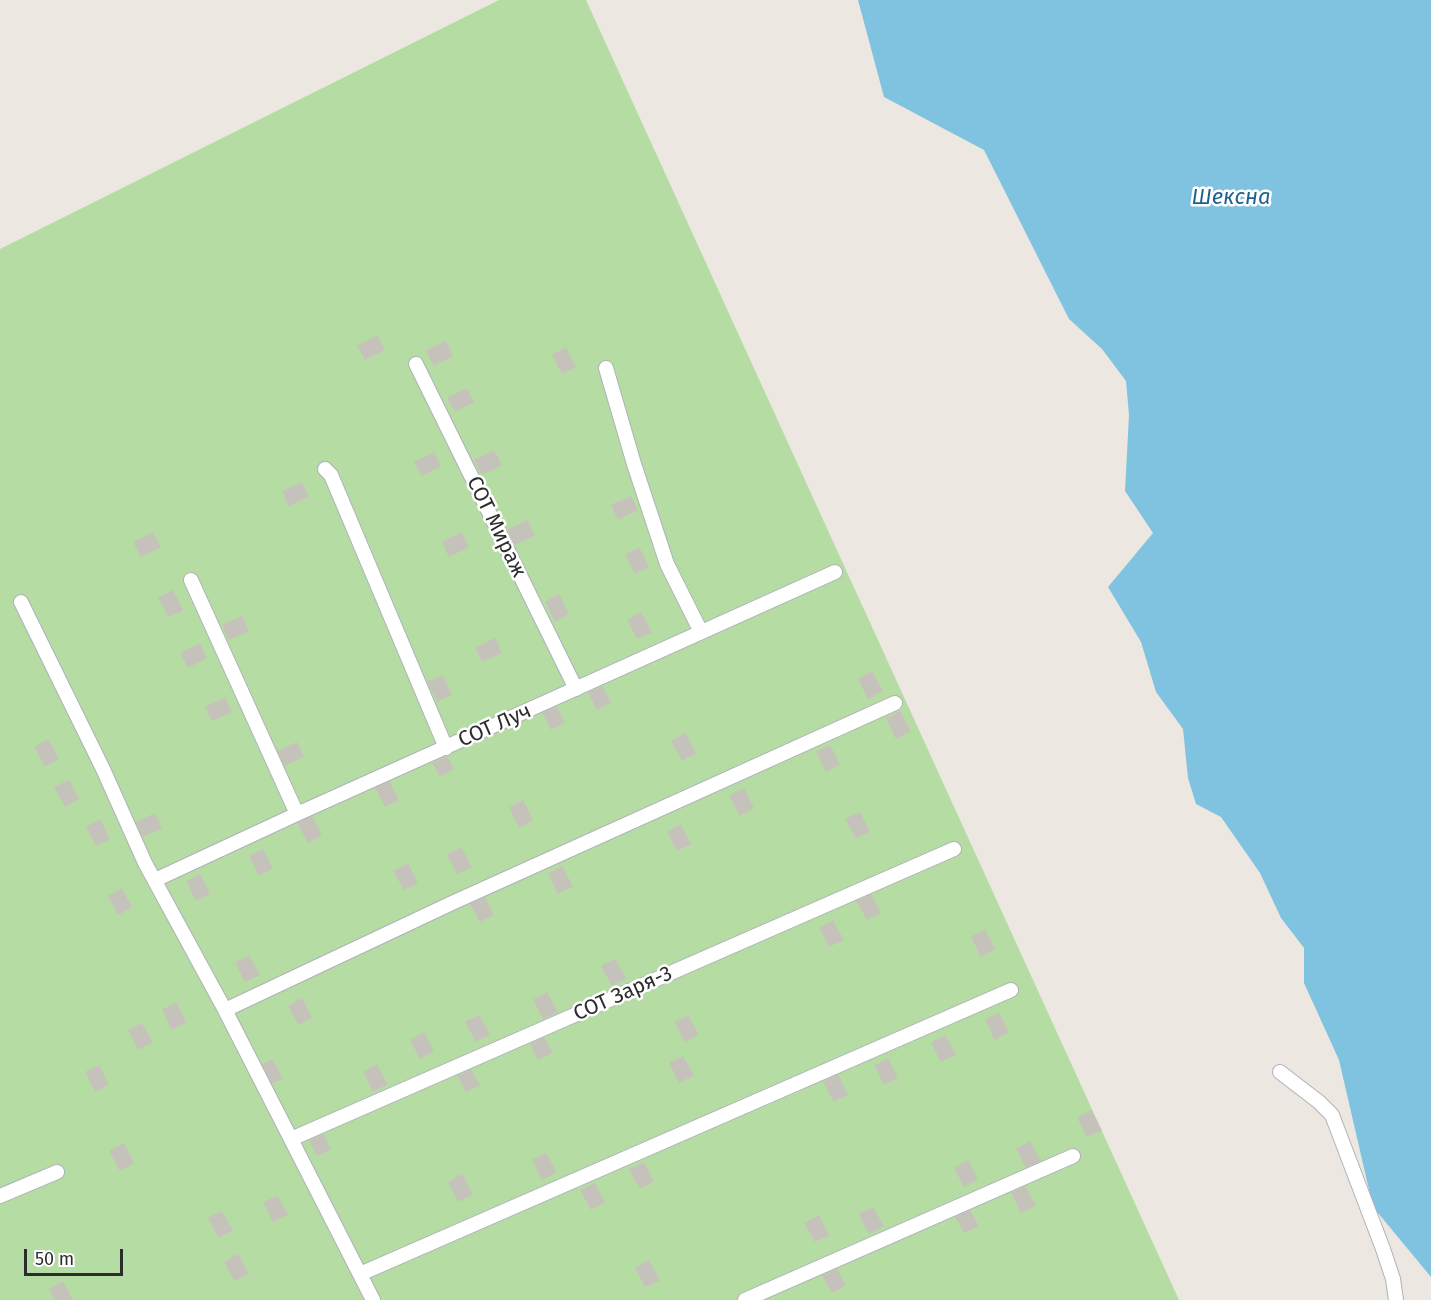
<!DOCTYPE html>
<html>
<head>
<meta charset="utf-8">
<style>
	body { margin:0 }
	#map { position:relative; width:1431px; height:1300px; overflow:hidden; background:#ece7e0; font-family:"Fira Sans",sans-serif }
	canvas { display:block }
	.scale { position:absolute; left:24px; top:1249px; width:99px; height:27px; box-sizing:border-box; border:3px solid #2c2c2c; border-top:0; padding-left:8px; font-size:18px; line-height:21px; white-space:nowrap; color:#2c2c2c; -webkit-text-stroke:4px #fff; paint-order:stroke }
</style>
</head>
<body>
<div id="map">
<canvas width="1431" height="1300"></canvas>
<div class="scale">50 m</div>
</div>
<script>
const g = document.querySelector('canvas').getContext('2d');
g.lineJoin = 'round';
function fillPath(path, color) {
  g.fillStyle = color;
  g.fill(path, 'evenodd');
}
function strokePath(path, color, width, dash) {
  g.strokeStyle = color;
  g.lineWidth = width;
  g.lineCap = dash ? 'butt' : 'round';
  g.setLineDash(dash || []);
  g.stroke(path);
}
function label(font, color, halo, rows, align = 'center') {
  g.font = font + ' "Fira Sans",sans-serif';
  g.lineWidth = 5;
  g.setLineDash([]);
  g.textBaseline = 'middle';
  g.strokeStyle = halo;
  g.fillStyle = color;
  for (const [text, x, y, turn = 0] of rows) {
    g.save();
    g.translate(x, y);
    g.rotate((+turn || 0) * Math.PI / 180);
    g.textAlign = isNaN(turn) ? turn : align;
    if (halo) g.strokeText(text, 0, 0);
    g.fillText(text, 0, 0);
    g.restore();
  }
}
const green = new Path2D(`
	M499 0H586L1179 1300H0V249Z`);
const water = new Path2D(`
	M858 0H1431V1277L1373 1207 1339 1060 1304 983V948L1281 918 1260 873 1221 817 1196 804 1188 778 1183 729 1156 692 1141 642 1108 587 1153 533 1125 491 1129 415 1126 381 1102 349 1069 319 984 150 884 97Z`);
const building = new Path2D(`
	M377 336 384 350 365 359 358 346Z
	M446 342 452 356 434 365 427 351Z
	M566 348 575 367 562 373 553 355Z
	M467 389 473 402 455 411 448 398Z
	M494 451 501 465 482 474 475 460Z
	M434 453 440 466 422 475 415 462Z
	M302 483 308 496 289 505 283 491Z
	M631 497 637 510 618 519 612 505Z
	M527 521 534 535 515 544 508 530Z
	M153 533 160 547 141 556 134 542Z
	M461 533 468 547 449 556 443 542Z
	M639 548 648 567 635 573 626 555Z
	M173 591 182 610 169 616 159 598Z
	M559 595 568 614 555 621 546 602Z
	M641 613 651 632 637 638 628 620Z
	M242 617 248 631 229 639 223 625Z
	M495 639 501 653 482 661 476 648Z
	M200 644 206 658 188 667 181 653Z
	M872 672 882 691 868 698 859 679Z
	M442 676 451 694 438 701 428 682Z
	M602 687 610 702 597 709 589 693Z
	M225 698 231 712 212 720 206 707Z
	M556 707 564 723 551 729 543 713Z
	M900 712 910 731 896 738 887 719Z
	M686 734 695 753 682 760 672 741Z
	M48 740 58 759 45 766 35 747Z
	M297 743 303 756 285 765 278 751Z
	M830 746 839 764 826 771 817 752Z
	M447 757 453 769 440 776 433 763Z
	M69 781 78 799 65 806 55 787Z
	M389 782 398 800 385 806 376 788Z
	M744 789 753 808 740 815 730 796Z
	M523 801 532 820 519 827 510 808Z
	M860 813 869 831 856 838 846 819Z
	M155 814 161 828 143 836 137 822Z
	M312 817 321 835 308 842 298 823Z
	M100 820 109 839 96 845 87 827Z
	M681 825 690 844 677 850 668 832Z
	M461 848 471 867 457 873 448 855Z
	M263 850 272 868 259 875 250 856Z
	M408 864 417 883 404 889 394 871Z
	M562 867 572 886 558 893 549 874Z
	M200 875 209 894 196 900 187 882Z
	M122 889 131 907 118 914 109 896Z
	M871 895 880 913 867 919 857 901Z
	M485 898 493 915 480 921 471 904Z
	M833 921 843 940 829 946 820 928Z
	M985 930 994 949 981 956 972 937Z
	M249 956 259 975 245 981 236 963Z
	M615 960 625 978 612 985 602 966Z
	M547 993 557 1012 543 1018 534 1000Z
	M302 999 311 1018 298 1024 289 1006Z
	M176 1003 185 1022 172 1029 163 1010Z
	M999 1013 1008 1032 995 1039 986 1020Z
	M479 1016 489 1034 476 1041 466 1022Z
	M688 1016 698 1034 685 1041 675 1022Z
	M142 1024 152 1042 138 1049 129 1030Z
	M424 1033 433 1051 420 1058 411 1040Z
	M945 1036 955 1054 941 1061 932 1043Z
	M544 1038 552 1052 538 1059 531 1044Z
	M683 1057 693 1075 679 1082 670 1063Z
	M888 1059 897 1078 884 1084 875 1066Z
	M272 1060 282 1078 272 1083 263 1065Z
	M377 1065 387 1084 373 1091 364 1072Z
	M99 1066 108 1084 95 1091 86 1072Z
	M471 1070 479 1085 466 1091 458 1076Z
	M838 1075 847 1094 834 1101 824 1082Z
	M1091 1111 1101 1130 1087 1136 1078 1118Z
	M323 1135 330 1149 317 1155 310 1141Z
	M1030 1142 1040 1161 1026 1167 1017 1149Z
	M124 1144 133 1163 120 1170 110 1151Z
	M546 1154 556 1172 542 1179 533 1160Z
	M968 1161 977 1179 964 1186 955 1168Z
	M644 1163 653 1181 640 1188 630 1170Z
	M462 1175 472 1194 458 1201 449 1182Z
	M595 1184 604 1202 591 1209 581 1190Z
	M1025 1187 1035 1205 1021 1212 1012 1193Z
	M277 1196 287 1214 273 1221 264 1203Z
	M873 1208 883 1226 869 1233 860 1214Z
	M970 1211 978 1226 964 1232 956 1217Z
	M222 1212 232 1230 218 1237 209 1218Z
	M819 1216 828 1235 815 1241 805 1223Z
	M238 1255 248 1274 234 1280 225 1262Z
	M649 1261 659 1280 645 1286 636 1268Z
	M837 1270 845 1285 832 1292 823 1276Z
	M63 1282 72 1300H55L50 1289Z`);
const minor = new Path2D(`
	M416 364 576 689
	M606 368 634 464 667 564 701 632
	M325 469 331 475 446 748
	M191 580 297 814
	M21 602 103 769 145 863 225 1010 373 1300
	M155 880 297 814 835 572
	M225 1010 452 903 895 703
	M1280 1072 1319 1102 1332 1115 1383 1249 1393 1279 1396 1300
	M291 1139 954 849
	M0 1196 57 1172
	M360 1274 1011 990
	M745 1300 1073 1156`);
const streetNames = [
	["СОТ Мираж",496,527,64],
	["СОТ Луч",495,726,-24],
	["СОТ Заря-3",623,994,-24]
];
const waterNames = [
	["Шексна",1231,198]
];
fillPath(green, '#b4dca3');
fillPath(water, '#80c3e1');
fillPath(building, '#c5c1bb');
strokePath(building, '#c7c3ba', 1.5);
strokePath(minor, '#b0b1ba', 16);
strokePath(minor, '#fff', 14);
label('21px', '#2c2c2c', '#fff', streetNames);
label('italic 22px', '#1d628e', '#fff', waterNames);
</script>
</body>
</html>
